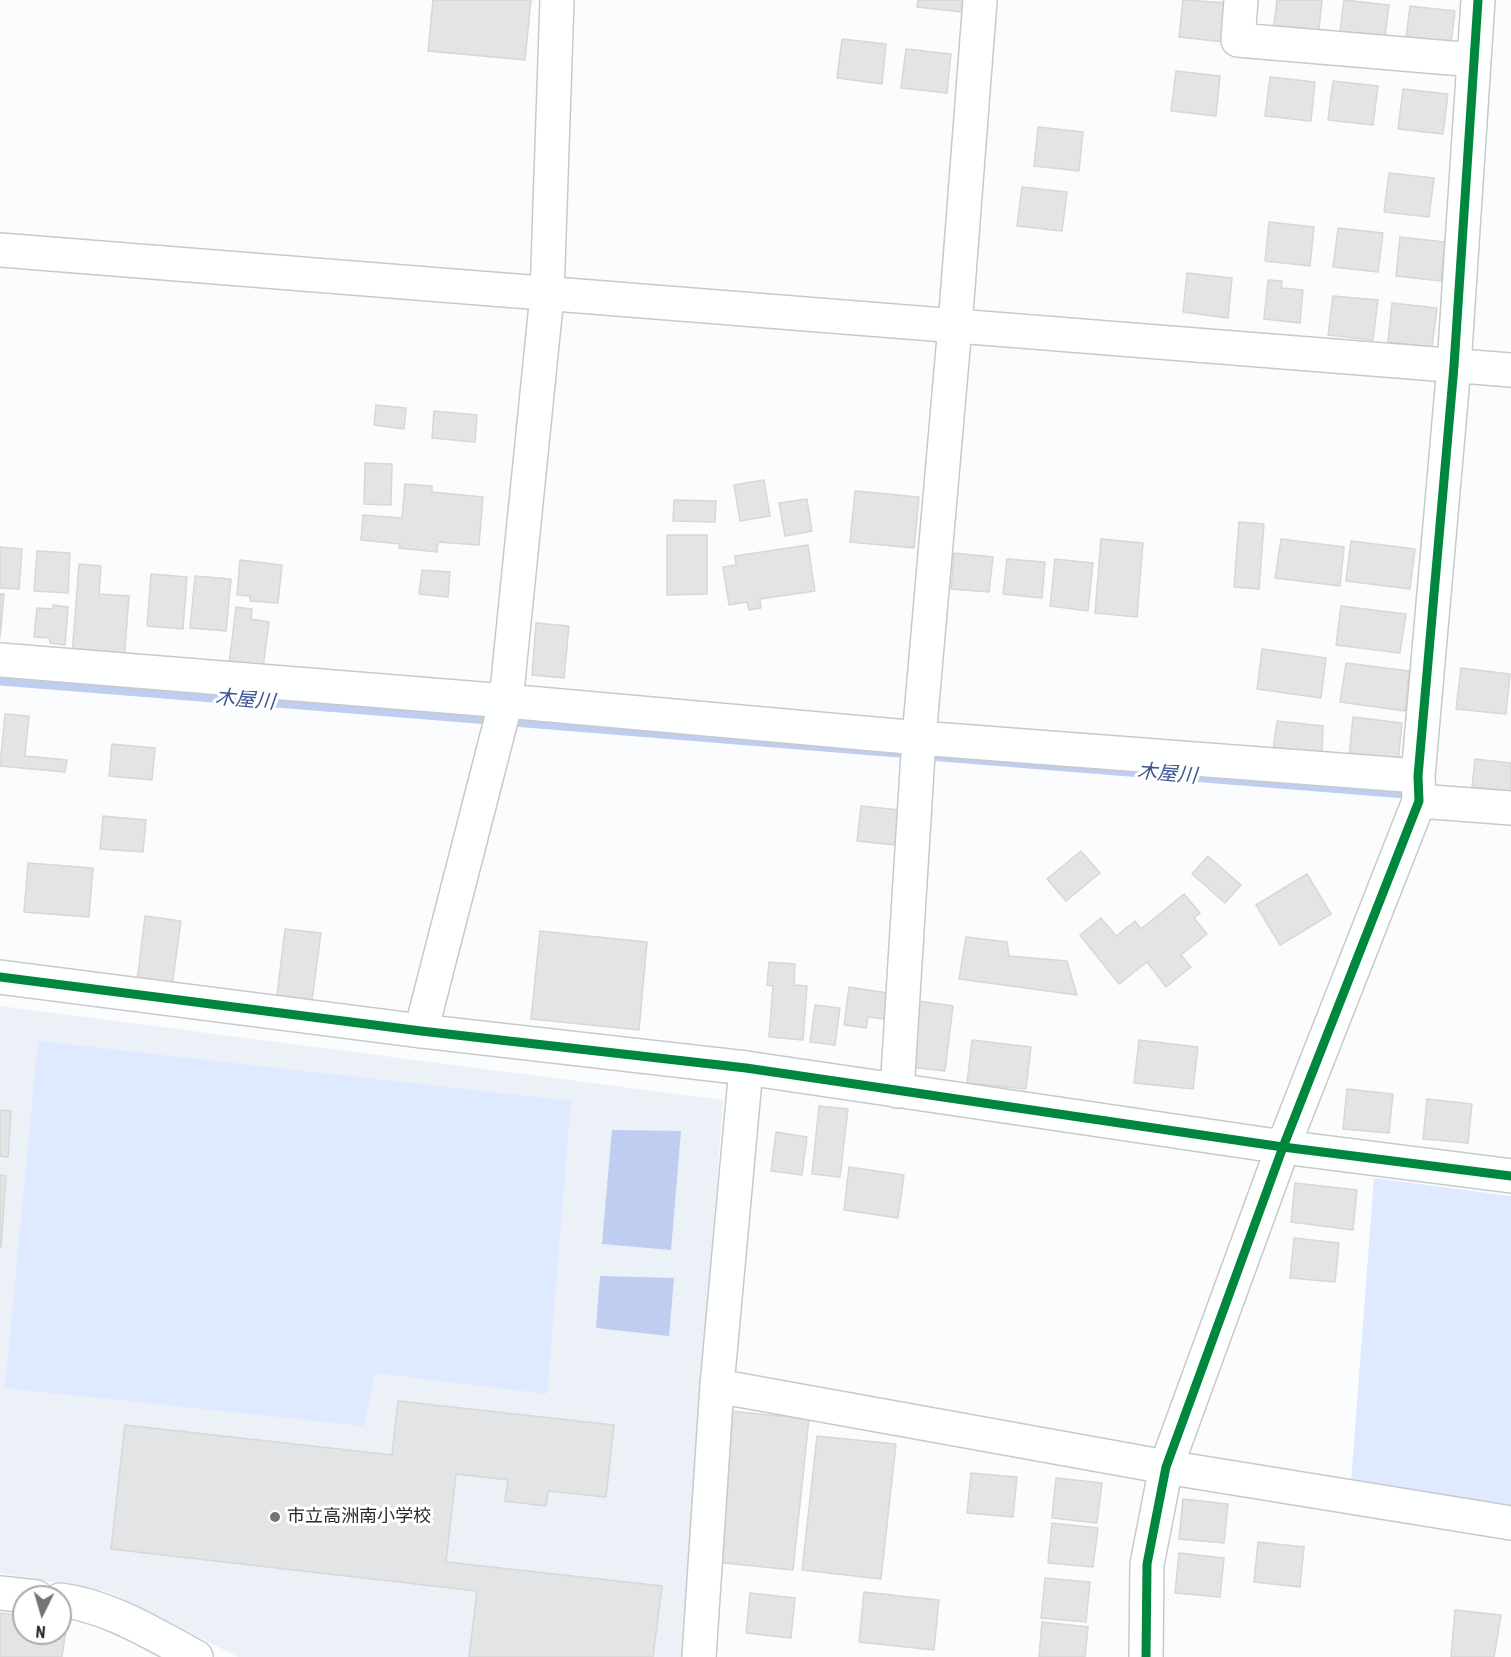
<!DOCTYPE html>
<html>
<head>
<meta charset="utf-8">
<style>
	body { margin:0 }
	#map { position:relative; width:1511px; height:1657px; overflow:hidden; background:#fbfcfe; font-family:"Roboto Condensed",sans-serif }
	canvas { display:block }
	.north { position:absolute; left:12px; top:1585px; width:60px; height:60px; box-sizing:border-box; background:#fff; border:2px solid #a9aaaa; border-radius:50%; rotate:185deg; font-size:16px; font-weight:700; line-height:24px; text-align:center; color:#292a2b }
	.north::after { content:''; display:block; margin:auto; width:21px; height:27px; background:#727475; clip-path:polygon(50% 0,100% 100%,50% 72%,0 100%) }
</style>
</head>
<body>
<div id="map">
<canvas width="1511" height="1657"></canvas>
<div class="north">N</div>
</div>
<script>
const g = document.querySelector('canvas').getContext('2d');
g.lineJoin = 'round';
function fillPath(path, color) {
  g.fillStyle = color;
  g.fill(path, 'evenodd');
}
function strokePath(path, color, width, dash) {
  g.strokeStyle = color;
  g.lineWidth = width;
  g.lineCap = dash ? 'butt' : 'round';
  g.setLineDash(dash || []);
  g.stroke(path);
}
function label(font, color, halo, rows, align = 'center') {
  g.font = font + ' "Roboto Condensed","Noto Sans JP",sans-serif';
  g.lineWidth = 6;
  g.setLineDash([]);
  g.textBaseline = 'middle';
  g.strokeStyle = halo;
  g.fillStyle = color;
  for (const [text, x, y, turn = 0] of rows) {
    g.save();
    g.translate(x, y);
    g.rotate((+turn || 0) * Math.PI / 180);
    g.textAlign = isNaN(turn) ? turn : align;
    if (halo) g.strokeText(text, 0, 0);
    g.fillText(text, 0, 0);
    g.restore();
  }
}
const built = new Path2D(`
	M0 1006 723 1100 681 1657H238L109 1592 0 1573Z`);
const green = new Path2D(`
	M38 1041 571 1101 547 1394 375 1373 364 1426 5 1388Z
	M1374 1178 1511 1196V1510L1351 1482Z`);
const water = new Path2D(`
	M612 1130 681 1131 671 1250 602 1244Z
	M600 1276 674 1278 669 1336 596 1328Z`);
const stream = new Path2D(`
	M0 681 489 720
	M513 722 911 754
	M929 756 1405 794`);
const building = new Path2D(`
	M433 0H531L525 60 428 51Z
	M918 0H963L962 12 917 7Z
	M1183 0 1229 3 1224 42 1179 37Z
	M1277 0H1322L1318 38 1273 33Z
	M1344 0 1389 5 1384 44 1339 39Z
	M1410 6 1455 11 1450 51 1405 46Z
	M842 39 886 44 882 84 837 78Z
	M906 49 951 54 947 93 901 88Z
	M1176 71 1220 76 1216 116 1171 111Z
	M1270 77 1315 82 1311 121 1265 116Z
	M1333 81 1378 86 1373 125 1328 120Z
	M1403 89 1448 94 1443 134 1398 129Z
	M1038 127 1083 132 1079 171 1034 166Z
	M1389 173 1434 178 1429 217 1384 212Z
	M1022 187 1067 192 1062 231 1017 226Z
	M1269 222 1314 227 1310 266 1265 261Z
	M1338 228 1383 233 1378 272 1333 267Z
	M1400 237 1445 242 1441 281 1396 276Z
	M1187 273 1232 278 1228 318 1183 312Z
	M1268 280 1282 281 1281 288 1303 290 1300 323 1264 319Z
	M1333 296 1378 300 1373 340 1328 335Z
	M1392 303 1437 308 1432 347 1388 342Z
	M376 405 406 408 404 429 374 425Z
	M434 411 477 415 475 442 432 438Z
	M365 463 392 464 391 505 364 504Z
	M764 480 770 516 740 521 734 485Z
	M405 484 432 486V492L483 497 479 545 438 542 437 552 399 548 400 544 361 540 363 515 402 518Z
	M855 491 919 497 914 548 850 542Z
	M807 499 812 531 785 536 779 503Z
	M674 500 716 501 715 522 673 521Z
	M1239 522 1264 524 1259 589 1234 587Z
	M667 535H707V594L667 595Z
	M1101 539 1143 543 1137 617 1095 613Z
	M1281 539 1344 547 1340 586 1275 578Z
	M1351 541 1415 549 1410 589 1346 581Z
	M808 545 815 591 760 599 761 608 749 610 747 602 729 605 723 567 736 565 735 556Z
	M0 547 22 549 19 589 0 588Z
	M37 551 70 553 68 593 34 591Z
	M954 553 993 557 989 592 951 589Z
	M1007 559 1045 562 1042 598 1003 594Z
	M1055 559 1093 563 1088 611 1050 606Z
	M240 560 282 565 278 603 250 601V596L237 595Z
	M79 564 101 566 99 594 129 596 124 660 72 656Z
	M422 570 450 572 448 597 419 594Z
	M151 574 187 577 183 629 147 626Z
	M195 576 231 579 226 631 190 628Z
	M0 594H4L0 638Z
	M53 605 68 607 65 645 50 643V638L34 637 37 608 53 609Z
	M1341 606 1406 614 1400 653 1336 645Z
	M236 607 252 609 251 619 269 622 263 668 229 664Z
	M536 623 569 626 564 678 532 675Z
	M1262 649 1326 658 1321 698 1257 689Z
	M1346 663 1409 671 1405 711 1340 702Z
	M1461 668 1510 674 1506 714 1456 709Z
	M5 714 29 716 25 756 67 760 65 772 0 766Z
	M1353 717 1402 723 1398 763 1349 758Z
	M1277 721 1323 726 1322 756 1273 750Z
	M112 744 155 748 152 780 109 776Z
	M1475 759 1511 763V791L1472 787Z
	M861 806 900 810 896 845 857 841Z
	M103 816 146 820 143 852 100 849Z
	M1081 851 1100 873 1066 901 1047 879Z
	M1208 856 1241 885 1225 903 1192 874Z
	M28 863 93 868 89 917 24 912Z
	M1307 874 1331 914 1280 945 1256 905Z
	M1184 894 1200 913 1194 918 1207 934 1181 955 1191 967 1166 987 1147 962 1119 984 1080 935 1101 918 1116 936 1135 921 1141 929Z
	M145 916 181 921 172 986 137 982Z
	M285 929 321 933 312 1000 277 995Z
	M540 931 647 942 639 1030 531 1019Z
	M966 937 1007 942 1009 956 1067 961 1077 995 959 979Z
	M769 962 795 964 794 985 807 986 803 1040 769 1037 773 986 767 985Z
	M849 987 888 993 885 1019 868 1017 866 1028 844 1025Z
	M918 1001 953 1006 945 1071 910 1067Z
	M815 1005 840 1008 835 1045 810 1042Z
	M972 1040 1031 1047 1026 1089 967 1083Z
	M1139 1040 1198 1047 1193 1089 1134 1083Z
	M1347 1089 1393 1094 1389 1133 1343 1129Z
	M1427 1099 1472 1104 1468 1143 1423 1139Z
	M819 1106 848 1109 840 1177 812 1174Z
	M0 1110 11 1111 8 1157 0 1156Z
	M776 1132 807 1137 802 1175 771 1171Z
	M849 1167 904 1175 898 1218 844 1210Z
	M0 1175 6 1176 1 1247H0Z
	M1295 1183 1357 1190 1353 1230 1291 1222Z
	M1294 1238 1339 1243 1335 1282 1290 1278Z
	M398 1401 614 1425 606 1497 548 1491 546 1506 505 1501 508 1480 456 1474 446 1562 662 1586 653 1657H469L477 1591 111 1549 125 1425 392 1455Z
	M731 1411 809 1419 793 1570 715 1562Z
	M817 1436 896 1444 881 1579 802 1570Z
	M971 1473 1017 1477 1013 1517 967 1513Z
	M1056 1478 1102 1483 1097 1523 1052 1518Z
	M1183 1499 1228 1504 1224 1543 1179 1539Z
	M1052 1523 1098 1528 1093 1567 1048 1563Z
	M1258 1542 1304 1547 1300 1587 1254 1582Z
	M1179 1553 1224 1558 1220 1597 1175 1593Z
	M1045 1578 1090 1582 1086 1622 1041 1618Z
	M864 1592 939 1600 934 1650 859 1642Z
	M750 1593 795 1598 791 1638 746 1633Z
	M1455 1610 1501 1615 1494 1657H1451Z
	M0 1613 24 1616V1633H60V1621L67 1622 62 1657H0Z
	M1042 1622 1088 1627 1085 1657H1039Z`);
const minor = new Path2D(`
	M1241 0 1238 40 1474 60
	M0 250 1511 370
	M0 660 506 701 919 738 1418 776
	M1419 801 1511 808
	M0 977 421 1031 746 1068 1283 1147 1511 1176
	M421 1031 506 701 547 295 557 0
	M897 1091 919 738 955 326 980 0
	M717 1386 1166 1467 1511 1523
	M0 1593 36 1597
	M60 1600C109 1606 153 1634 196 1657
	M699 1657 717 1386 746 1068
	M1146 1657 1147 1564 1166 1467 1283 1147 1419 801 1418 776 1454 366 1478 0`);
const cycleway = new Path2D(`
	M0 977 421 1031 746 1068 1283 1147 1511 1176
	M1146 1657 1147 1564 1166 1467 1283 1147 1419 801 1418 776 1454 366 1478 0`);
const markers = [
	[275,1517,6,"#727475"]
];
const poiNames = [
	["市立高洲南小学校",287,1517]
];
const waterNames = [
	["木屋川",245,701,5],
	["木屋川",1167,775,5]
];
fillPath(built, '#ecf0f7');
fillPath(green, '#dfe9ff');
fillPath(water, '#becdf0');
strokePath(stream, '#becdf0', 9);
fillPath(building, '#e3e4e6');
strokePath(building, '#d6d7d8', 1.5);
strokePath(minor, '#c9c9cb', 36);
strokePath(minor, '#feffff', 33);
strokePath(cycleway, '#00873e', 9);
for (const [x, y, r, color] of markers) {
  const dot = new Path2D();
  dot.arc(x, y, r, 0, 2 * Math.PI);
  g.fillStyle = color;
  g.fill(dot);
  strokePath(dot, '#fff', 2);
}
label('18px', '#292a2b', '#fff', poiNames, 'left');
label('italic 20px', '#3d5492', '#fff', waterNames);
</script>
</body>
</html>
